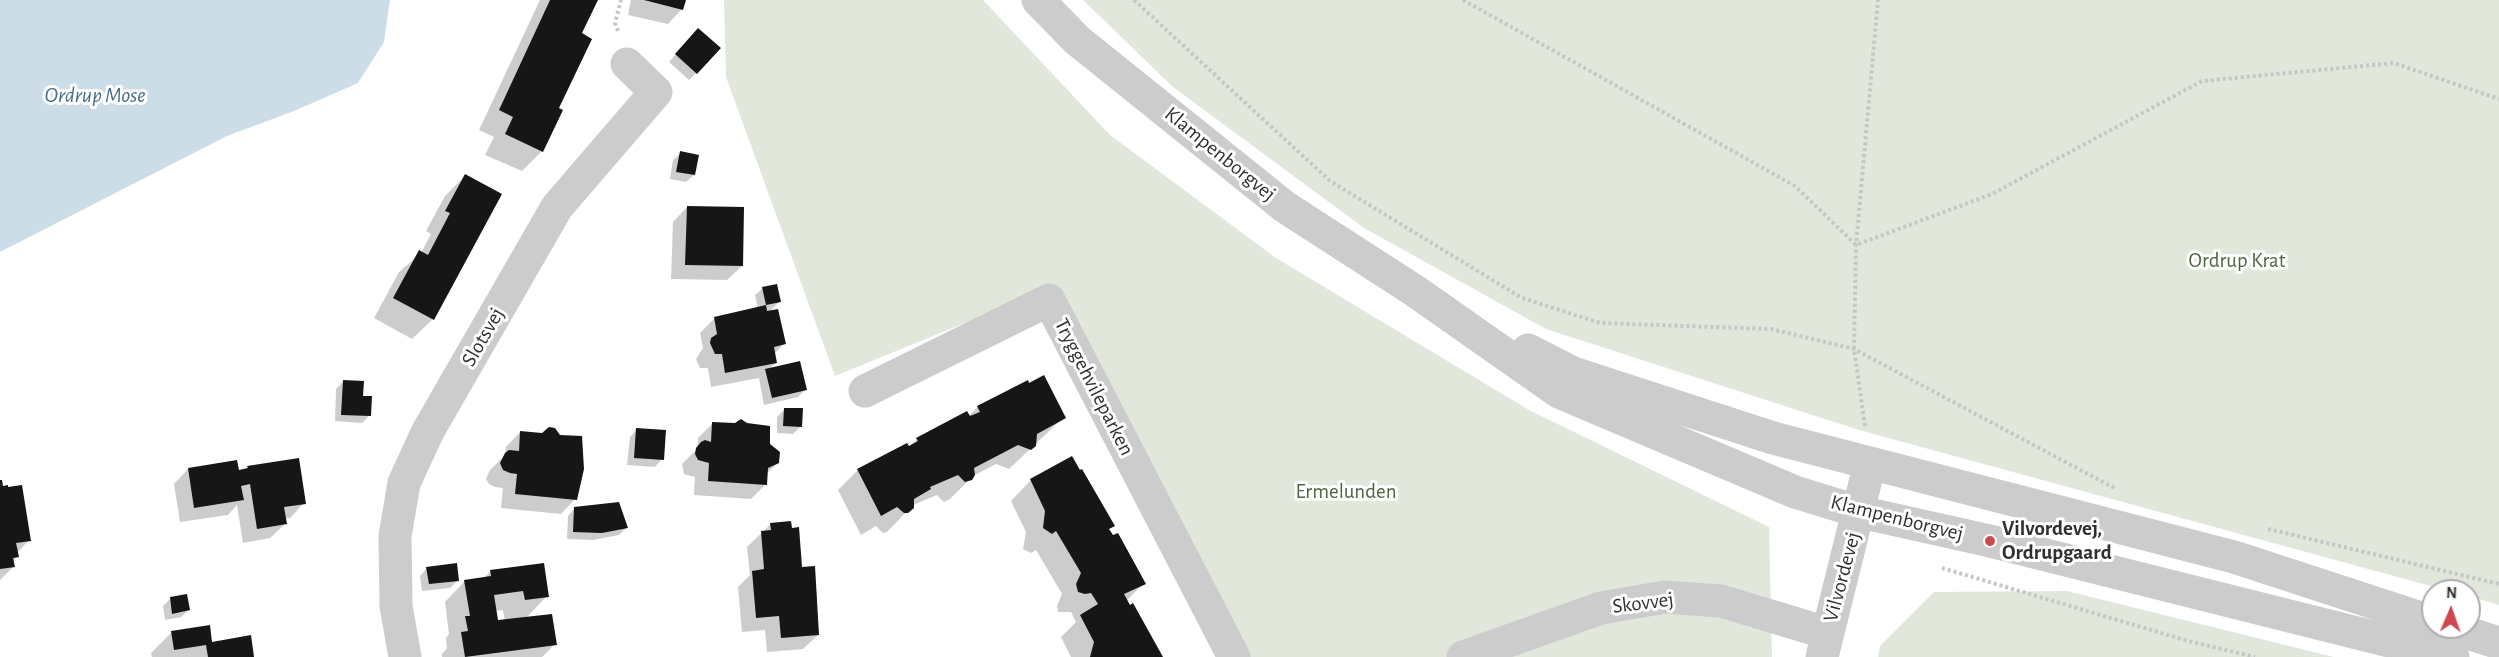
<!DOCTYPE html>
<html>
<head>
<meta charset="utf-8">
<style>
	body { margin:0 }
	#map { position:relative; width:2499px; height:657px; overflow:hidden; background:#fff; font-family:"Alegreya Sans",sans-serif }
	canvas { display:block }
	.north { position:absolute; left:2421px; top:579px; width:60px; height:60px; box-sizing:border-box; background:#fff; border:2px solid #acacac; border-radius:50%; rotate:2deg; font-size:16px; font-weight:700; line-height:24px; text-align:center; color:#2f2f2f }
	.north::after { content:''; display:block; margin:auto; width:21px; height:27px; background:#cf4850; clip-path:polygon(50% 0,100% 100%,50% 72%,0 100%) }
</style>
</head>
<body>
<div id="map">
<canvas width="2499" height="657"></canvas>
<div class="north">N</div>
</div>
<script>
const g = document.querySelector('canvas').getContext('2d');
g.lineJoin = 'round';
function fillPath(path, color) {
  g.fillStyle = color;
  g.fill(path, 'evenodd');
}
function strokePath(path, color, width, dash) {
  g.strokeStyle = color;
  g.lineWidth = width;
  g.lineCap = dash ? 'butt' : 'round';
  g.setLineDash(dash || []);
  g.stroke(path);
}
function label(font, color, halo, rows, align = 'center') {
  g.font = font + ' "Alegreya Sans",sans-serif';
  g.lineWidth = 6;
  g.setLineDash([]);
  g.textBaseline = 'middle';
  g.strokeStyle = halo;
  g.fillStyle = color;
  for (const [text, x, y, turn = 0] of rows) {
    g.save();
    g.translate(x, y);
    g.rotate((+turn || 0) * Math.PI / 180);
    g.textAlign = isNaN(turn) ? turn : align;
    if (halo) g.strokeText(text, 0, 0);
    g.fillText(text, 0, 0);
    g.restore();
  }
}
const green = new Path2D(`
	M724 0H983L1110 135 1276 258 1529 410 1769 527 1772 657H1244L1053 287 835 376 726 77Z
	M1083 0H2499V605L2469 596V591H2449L1859 430 1546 329 1364 228 1173 87Z
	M2067 591 2334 657H1878L1880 646 1934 592Z`);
const water = new Path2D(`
	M0 0H390L384 42 358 83 294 111 227 136 0 252Z`);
const shadow = new Path2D(`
	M540 0H596L580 34 542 151 522 171 485 155 494 137 479 130Z
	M631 0H684L682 9 668 24 628 15Z
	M691 37 696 73 689 80 669 62Z
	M681 153 694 175 686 182 670 179 673 160Z
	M465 176 433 319 412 339 374 318 399 272 421 253 431 234 426 231 445 196Z
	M687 207 742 266 727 280 671 279 673 222Z
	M763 288 779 302 768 313 784 344 774 354 776 363 769 369 805 390 798 397 764 405 759 378 711 387 708 368H700L696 359 703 348 700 333 715 318 758 309 755 295Z
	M344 381 362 397 369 416 362 423 335 421 336 389Z
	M978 407 1064 417 1009 469 996 464 973 476 950 499 944 502 937 495 913 505 887 532 883 533 876 526 861 535 838 490 858 470 909 447 917 439 968 416Z
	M785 409 801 426 793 434 777 433V417Z
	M713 423 769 444 778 463 766 474 765 485 751 499 694 495 695 477 684 474 682 464 698 448V438Z
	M637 429 662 459 655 467 627 465 630 437Z
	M520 432 559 436 575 499 561 514 501 508 503 488 495 487 489 484 486 479 490 470 505 455 506 447Z
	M248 467 304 503 290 518 284 519 285 524 270 538 243 543 237 505 228 515 180 522 174 484 188 469 245 470Z
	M1031 480 1113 525 1108 530 1144 583 1126 601 1161 657H1071L1061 637 1076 622 1071 612H1058L1057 606 1062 594 1036 550 1031 553 1023 549 1026 532 1011 501Z
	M0 482 2 487H20L29 540 17 553V557L12 562 13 567 0 580Z
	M575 508 626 528 619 535 593 540 567 539 568 516Z
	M771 524 801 569 818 635 803 649 767 652 765 630 742 632 738 587 750 575 747 547Z
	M427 568 458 580 450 588 422 591 420 576Z
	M490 572 547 596 525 619 555 644 542 657H442V654L447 648 446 638 449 634 445 602 465 581 483 579ZM503 610 505 621 497 622 495 611Z
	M170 599 189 610 181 617 165 620 163 606Z
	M171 633 211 643 253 657H152L151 653Z`);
const building = new Path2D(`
	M550 0H598L582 33 592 39 559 108 563 110 543 152 505 134 513 117 499 110Z
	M644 0H686L683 10Z
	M698 28 721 48 697 74 675 54Z
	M680 151 699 155 695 175 676 172Z
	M465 174 502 194 434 320 393 298 419 250 428 255 450 213 445 211Z
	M687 206 744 207 743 266 685 265Z
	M777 284 781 302 766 305 762 287Z
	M766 305 767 311 778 309 786 344 774 347 777 363 725 373 722 354H715L710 343 711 338 717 334 714 317Z
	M800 361 807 390 772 398 765 369Z
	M1044 375 1066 418 1037 434 1036 446 1031 450 1018 445 974 468 975 475 972 480 965 482 958 475 930 487 931 489 914 499V508L908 513H904L897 507 881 516 857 469 907 443 909 446 918 441 916 438 967 411 970 416 980 412 977 406 1028 380 1029 383Z
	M343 380 364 381 363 396H372L371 416 341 415Z
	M784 408H803L802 427 783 426Z
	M741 419 747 423 770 426V444L780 452 779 463 768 468 767 485 708 481 709 463 698 460 695 454 696 448 701 442 705 440 711 442 712 422 735 423Z
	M549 427 555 428 560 435 582 436 584 469 577 500 515 494 517 474 510 473 503 470 500 463 505 453 509 450 519 451 520 431 542 433Z
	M636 428 666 430 664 460 634 458Z
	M1072 456 1080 470 1082 469 1115 526 1109 529 1113 535 1118 533 1146 584 1124 594 1130 605 1133 603 1163 657H1090L1094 642 1080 615 1098 604 1091 593 1085 594 1078 592 1076 584 1081 573 1056 531 1052 534 1043 528 1045 511 1030 479Z
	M299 458 306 504 284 507 287 524 257 529 250 484 241 486 244 500 194 508 188 468 237 460 239 470 248 468 247 466Z
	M0 480H2L3 486 8 485V487L22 485 31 541 16 543 19 557 13 558 15 567 0 569Z
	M619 502 628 528 602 533 573 532 574 507Z
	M791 521 792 528 799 527 802 567 815 566 819 635 781 638 779 616 756 618 752 571 764 569 761 531 771 530 770 523Z
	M457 563 459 581 429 584 426 567Z
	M544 563 549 597 525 600 523 591 494 595 498 620 552 614 557 645 465 657 461 632 468 631 465 616H470L464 580 491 576 490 570Z
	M187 594 190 610 172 614 170 597Z
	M210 625 212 642 251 635 254 657H208L206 645 174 650 171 631Z`);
const path = new Path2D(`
	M1134 0 1330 181 1522 298 1600 323 1771 329 1854 349 2116 489
	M1463 0 1795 186 1856 245 1992 194 2202 81 2394 63 2499 99
	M618 31 615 23 621 0
	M1865 426 1854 349 1856 245 1878 0
	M2268 529 2499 584
	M1942 568 2188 641 2255 657`);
const minor = new Path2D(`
	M1038 0 1077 40 1285 207 1415 291 1559 392 1795 492 1860 512 1990 541 2453 657
	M1528 350 1573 373 1773 438 2234 557 2433 622
	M865 391 1049 300 1234 657
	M2449 627 2499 643
	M405 657 396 606 395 536 404 483 428 431 557 207 656 92 627 64
	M1463 657 1601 608 1665 597 1721 601 1827 633
	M1822 657 1870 463`);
const markers = [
	[1990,541,6,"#cf4850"]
];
const streetNames = [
	["Klampenborgvej",1220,154,39],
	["Slotsvej",483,337,-60],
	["Tryggehvileparken",1094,387,63],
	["Klampenborgvej",1897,518,14],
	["Vilvordevej",1842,577,-75],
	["Skovvej",1643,603,-7]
];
const parkNames = [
	["Ordrup Krat",2237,261],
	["Ermelunden",1346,492]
];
const poiNames = [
	["Vilvordevej,",2002,529],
	["Ordrupgaard",2002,553]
];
const waterNames = [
	["Ordrup Mose",95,95]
];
fillPath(green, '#e2e7dc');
fillPath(water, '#cddde8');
fillPath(shadow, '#0003');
fillPath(building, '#161616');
strokePath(path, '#c6c6c6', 4, [3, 3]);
strokePath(minor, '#ccc', 33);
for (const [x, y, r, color] of markers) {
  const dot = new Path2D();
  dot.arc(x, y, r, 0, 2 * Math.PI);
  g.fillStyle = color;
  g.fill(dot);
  strokePath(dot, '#fff', 2);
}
label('21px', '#2f2f2f', '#fff', streetNames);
label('21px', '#526542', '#fff', parkNames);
label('bold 21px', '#2f2f2f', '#fff', poiNames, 'left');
label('italic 22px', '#476d87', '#fff', waterNames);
</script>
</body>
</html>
